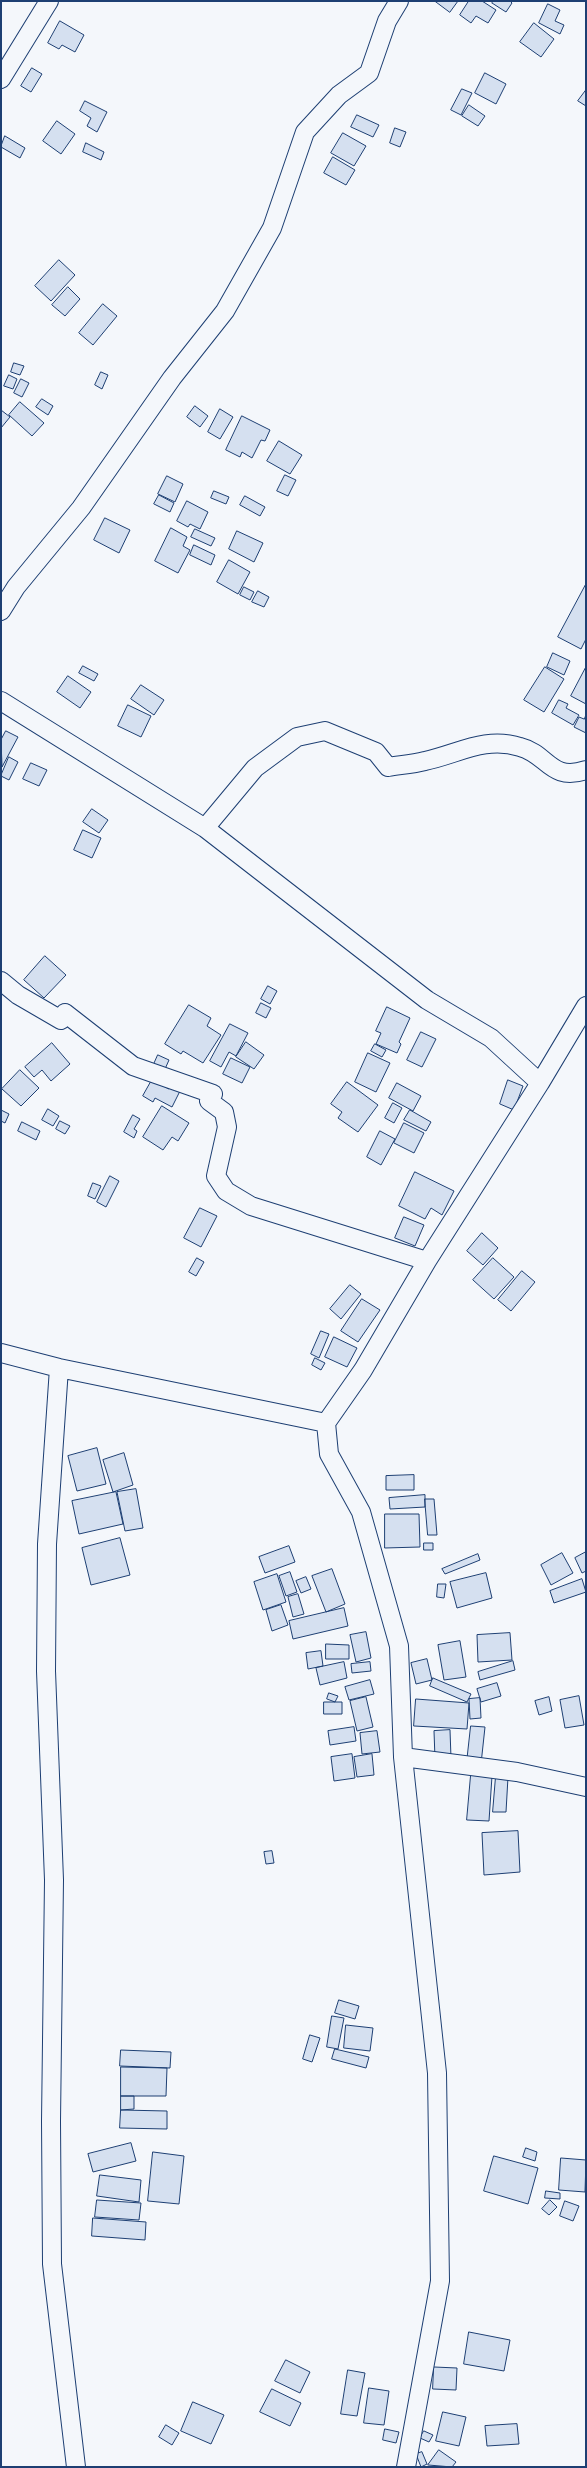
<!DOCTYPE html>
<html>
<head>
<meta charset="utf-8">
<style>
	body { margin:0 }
	#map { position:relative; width:587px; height:2468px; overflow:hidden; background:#f4f7fb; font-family:Karla,sans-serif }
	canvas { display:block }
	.frame { position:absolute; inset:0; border:2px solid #1d3f73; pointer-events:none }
</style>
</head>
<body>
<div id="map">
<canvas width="587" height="2468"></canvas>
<div class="frame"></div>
</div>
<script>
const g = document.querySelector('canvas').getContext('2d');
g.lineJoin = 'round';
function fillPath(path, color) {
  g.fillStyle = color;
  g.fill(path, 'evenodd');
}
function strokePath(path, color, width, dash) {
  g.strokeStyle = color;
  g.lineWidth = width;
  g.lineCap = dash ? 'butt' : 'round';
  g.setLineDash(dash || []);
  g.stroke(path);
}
const building = new Path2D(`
	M435 1H458L450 12Z
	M469 1H482L496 10 488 23 476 16 471 23 460 15Z
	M494 1H510L512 3 506 12 492 3Z
	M548 4 560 10 555 21 564 25 560 34 539 23Z
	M60 21 84 35 75 52 62 45 59 49 48 43Z
	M534 23 554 39 541 57 520 42Z
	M32 68 42 74 31 92 21 86Z
	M485 73 506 84 496 104 475 93Z
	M462 89 472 93 461 115 451 110Z
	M586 90V106L578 101Z
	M85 101 107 112 97 132 87 126 91 118 80 111Z
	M469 105 485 116 478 126 462 116Z
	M357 115 379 125 373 137 351 127Z
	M57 121 75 134 61 154 43 141Z
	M395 128 406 132 400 147 390 143Z
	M343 133 366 146 354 166 331 153Z
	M5 136 25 148 20 158 1 147Z
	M86 143 104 152 101 160 83 152Z
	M333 157 355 170 346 185 324 173Z
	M59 260 75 275 51 301 35 286Z
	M68 287 80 299 65 316 52 305Z
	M103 304 117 316 93 345 79 333Z
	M14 363 24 366 20 375 11 372Z
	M101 372 108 375 102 389 95 385Z
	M9 375 17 379 13 389 4 386Z
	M21 379 29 383 22 397 14 393Z
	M42 399 53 406 48 415 36 407Z
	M20 402 44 423 32 436 9 415Z
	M195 406 208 416 200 427 187 417Z
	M220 409 233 417 220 439 208 432Z
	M1 410 10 417 1 428Z
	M242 416 270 430 265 441 261 440 252 458 242 452 240 457 226 450Z
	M279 441 302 455 290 474 267 461Z
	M285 475 296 480 288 496 277 491Z
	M167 476 183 484 175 502 158 494Z
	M214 491 229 497 226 504 211 498Z
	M159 495 174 503 170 512 154 504Z
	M245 496 265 507 260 516 240 505Z
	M187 501 208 512 200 529 190 524 188 527 177 521Z
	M105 518 130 530 119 553 94 540Z
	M171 528 187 537 183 546 190 550 178 573 155 561Z
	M195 529 215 538 211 546 191 537Z
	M237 531 263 543 254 562 229 549Z
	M194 545 215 555 211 565 190 555Z
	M229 560 250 572 238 594 217 582Z
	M586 584V639L581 649 558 637Z
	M244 587 254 592 250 600 240 595Z
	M258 591 269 597 264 607 252 602Z
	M553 653 570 661 564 675 547 667Z
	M83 666 98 674 94 681 79 673Z
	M545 667 564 679 544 712 524 700Z
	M586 667V704L571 696Z
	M68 676 91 692 80 708 57 692Z
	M141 685 164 700 154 715 131 699Z
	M559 700 568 704 566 708 579 715 573 725 552 713Z
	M128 705 151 716 141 737 118 726Z
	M586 715V733L574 727 579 717 584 719Z
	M6 731 18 737 2 767 1 740Z
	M9 757 18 762 9 780 1 776Z
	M31 763 47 770 39 786 23 779Z
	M92 809 108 820 99 833 83 822Z
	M83 830 101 838 92 858 74 850Z
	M45 956 66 975 44 998 24 980Z
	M268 986 277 991 270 1004 261 999Z
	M261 1003 271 1008 266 1018 256 1013Z
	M189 1005 211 1018 207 1026 221 1035 203 1063 183 1051 181 1054 165 1044Z
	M387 1007 410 1018 399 1042 401 1044 397 1053 376 1044 381 1033 376 1031Z
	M230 1024 248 1033 236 1056 229 1052 221 1067 210 1061Z
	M421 1032 436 1039 422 1067 407 1060Z
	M246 1042 264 1055 254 1069 236 1057Z
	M52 1043 70 1064 51 1081 42 1070 34 1077 25 1067Z
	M375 1044 386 1050 382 1057 371 1051Z
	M368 1053 390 1063 376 1092 355 1082Z
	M158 1055 169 1060 165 1069 154 1064Z
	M231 1058 250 1067 242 1083 223 1074Z
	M20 1070 39 1088 21 1106 2 1089Z
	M152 1080 169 1089 171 1086 180 1091 172 1107 155 1098 153 1102 143 1096Z
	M508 1080 523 1086 514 1110 500 1104Z
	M347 1082 378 1105 358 1132 338 1118 342 1112 331 1104Z
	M397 1083 421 1096 413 1111 389 1098Z
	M393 1103 402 1108 394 1123 385 1118Z
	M162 1106 189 1123 178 1141 172 1137 163 1150 143 1137Z
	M48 1109 59 1116 53 1126 42 1120Z
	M1 1110 9 1114 5 1123 1 1121Z
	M410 1110 431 1122 426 1131 404 1120Z
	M133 1115 140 1119 134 1129 137 1131 134 1138 124 1132Z
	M60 1121 70 1126 65 1134 56 1129Z
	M22 1122 40 1131 36 1140 18 1131Z
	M404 1123 424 1133 414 1153 394 1143Z
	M380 1131 395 1139 381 1165 367 1157Z
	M415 1172 454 1191 442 1215 431 1208 425 1219 399 1206Z
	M110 1176 119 1181 106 1207 97 1202Z
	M93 1183 101 1186 95 1199 88 1196Z
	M200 1208 217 1216 201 1247 184 1238Z
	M404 1217 424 1225 415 1246 395 1238Z
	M482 1233 498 1248 483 1265 467 1251Z
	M197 1258 204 1262 196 1276 189 1272Z
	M493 1258 514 1277 494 1299 473 1280Z
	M522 1271 535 1282 511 1311 498 1300Z
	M350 1285 361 1294 341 1319 330 1309Z
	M362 1299 380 1310 358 1342 341 1331Z
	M321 1331 329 1334 319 1358 311 1354Z
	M334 1337 357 1348 347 1367 325 1357Z
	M315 1358 325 1363 321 1370 312 1365Z
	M97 1448 106 1484 77 1491 68 1456Z
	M124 1453 133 1485 113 1492 103 1460Z
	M414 1475V1490H386V1476Z
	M136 1489 143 1528 125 1531 117 1492Z
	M116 1492 123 1524 79 1534 72 1501Z
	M425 1495V1507L390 1509 389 1498Z
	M425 1499H434L437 1535H428Z
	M385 1514H419L420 1547 385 1548Z
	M120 1538 130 1575 91 1585 82 1548Z
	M424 1543H433V1550H424Z
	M289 1546 295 1562 265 1573 259 1557Z
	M586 1552V1571L582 1573 575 1558Z
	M562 1553 573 1573 551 1585 541 1565Z
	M478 1554 480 1560 445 1574 442 1569Z
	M332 1569 345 1604 326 1612 312 1576Z
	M290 1572 297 1592 286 1596 279 1576Z
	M486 1573 492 1598 457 1608 450 1582Z
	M277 1574 286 1602 263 1610 254 1582Z
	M306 1577 311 1589 301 1593 296 1581Z
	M582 1579 586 1592 554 1603 550 1591Z
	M438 1584H446L444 1598 437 1597Z
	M298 1594 304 1614 293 1617 288 1597Z
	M281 1605 288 1625 272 1631 266 1610Z
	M344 1608 348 1626 293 1639 289 1621Z
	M366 1632 371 1658 356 1662 350 1635Z
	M510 1633 512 1660 478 1662 477 1635Z
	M460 1641 466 1677 444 1680 438 1645Z
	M326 1644 349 1645V1659H326Z
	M321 1651 323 1666 308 1669 306 1653Z
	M427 1659 432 1680 416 1684 411 1663Z
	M513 1661 515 1670 480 1680 478 1672Z
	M344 1662 347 1678 320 1685 316 1668Z
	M370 1662 371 1671 352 1673 351 1664Z
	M433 1678 471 1694 467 1702 430 1686Z
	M370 1680 374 1694 349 1700 345 1687Z
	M497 1683 501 1696 481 1702 477 1689Z
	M329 1693 338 1696 335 1702 327 1699Z
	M579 1696 584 1725 565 1728 560 1700Z
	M366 1697 373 1727 357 1731 350 1701Z
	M549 1697 552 1711 539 1715 535 1701Z
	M480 1698 481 1718 470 1719 469 1699Z
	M416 1699 469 1703 467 1729 414 1726Z
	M324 1702H342V1714H324Z
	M471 1726 485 1727 481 1764 467 1762Z
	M354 1727 356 1741 330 1745 328 1731Z
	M450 1730 451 1758 435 1759 434 1731Z
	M377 1731 380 1752 362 1754 360 1733Z
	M352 1754 355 1778 334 1781 331 1757Z
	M372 1754 374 1775 357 1777 354 1757Z
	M471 1775 492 1776 489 1821 467 1820Z
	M496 1776 508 1777 506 1812H493Z
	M518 1831 520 1872 484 1875 482 1833Z
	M272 1851 274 1863 266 1864 264 1852Z
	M339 2000 359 2006 355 2019 335 2013Z
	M332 2016 344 2018 338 2049 327 2047Z
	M346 2025 373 2028 370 2051 344 2048Z
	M310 2035 320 2038 312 2062 303 2059Z
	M335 2049 369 2057 366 2068 332 2059Z
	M121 2050 171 2052 170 2068 120 2066Z
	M121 2067 167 2068 166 2096H121Z
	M121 2096H134V2109L121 2110Z
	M121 2110 167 2111V2129L120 2128Z
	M131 2143 136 2161 93 2172 88 2154Z
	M526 2148 537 2152 535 2161 523 2157Z
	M153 2152 184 2156 179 2204 148 2201Z
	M494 2156 538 2168 528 2204 484 2191Z
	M561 2158 586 2160 585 2192 559 2190Z
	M100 2175 141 2180 139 2202 97 2196Z
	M546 2191 560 2193V2199L545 2198Z
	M97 2200 141 2203 139 2220 95 2217Z
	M550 2200 557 2207 549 2215 542 2209Z
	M565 2201 579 2206 573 2221 560 2216Z
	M93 2218 146 2222 145 2240 92 2236Z
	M469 2332 510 2340 504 2371 464 2364Z
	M286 2360 310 2372 300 2393 275 2381Z
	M434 2367 457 2368 456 2390 433 2389Z
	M348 2370 365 2373 357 2416 341 2414Z
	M369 2388 389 2391 384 2425 364 2423Z
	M272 2389 301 2403 290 2426 260 2412Z
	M193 2402 224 2415 211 2444 181 2431Z
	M443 2412 466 2417 459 2446 436 2441Z
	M517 2424 519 2444 487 2446 485 2426Z
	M166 2425 179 2433 172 2445 159 2437Z
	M385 2429 399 2432 396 2443 383 2440Z
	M424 2431 433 2435 429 2442 420 2438Z
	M439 2450 456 2462 452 2467 428 2465Z
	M422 2452 427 2464 421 2467 416 2454Z`);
const street = new Path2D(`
	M1 79 49 1
	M1 611 16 587 81 508 172 378 225 311 272 228 305 132 339 95 369 73 387 21 399 1
	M1 701 205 828 427 1000 491 1038 540 1083
	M205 828 255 768 297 737 325 731 376 752 388 767C400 765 413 764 425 761 458 754 485 736 520 747 548 754 550 782 586 770
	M1 981 18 995 61 1020 65 1013 133 1066 213 1094 209 1101 224 1112 227 1127 216 1176 226 1191 251 1206 427 1261
	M1 1353 59 1368 326 1423
	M59 1368 47 1544 46 1671 54 1880 51 2121 52 2264 76 2467
	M403 1757 517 1772 586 1787
	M406 2467 440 2281 437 2073 403 1757 399 1646 361 1512 329 1454 326 1423 363 1370 427 1261 540 1083 586 1006`);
fillPath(building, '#d5e0f0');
strokePath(building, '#1d3f73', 1);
strokePath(street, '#1d3f73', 20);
strokePath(street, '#f4f7fb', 18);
</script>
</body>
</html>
